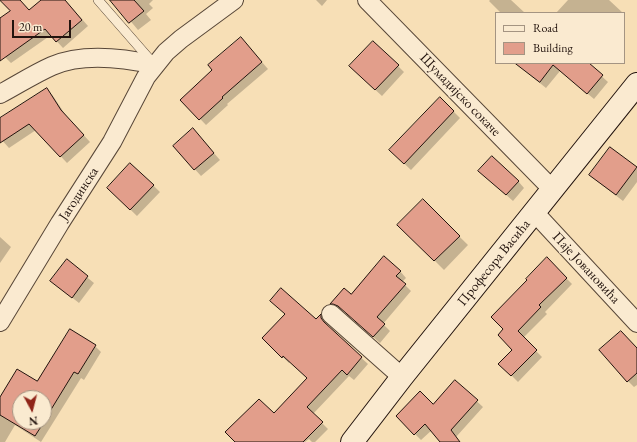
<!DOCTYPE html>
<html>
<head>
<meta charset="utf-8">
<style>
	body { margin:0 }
	#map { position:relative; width:637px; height:442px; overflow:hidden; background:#f7dfb6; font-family:"EB Garamond",serif }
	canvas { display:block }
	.legend { position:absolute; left:495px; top:12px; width:130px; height:52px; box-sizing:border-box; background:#faead0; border:1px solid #a49482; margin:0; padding:5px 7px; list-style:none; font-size:12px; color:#23140e }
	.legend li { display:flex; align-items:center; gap:8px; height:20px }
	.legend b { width:20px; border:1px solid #a49482 }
	.north { position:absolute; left:12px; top:390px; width:40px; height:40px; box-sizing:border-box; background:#faead0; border:1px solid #a49482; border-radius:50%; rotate:173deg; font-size:11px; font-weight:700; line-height:16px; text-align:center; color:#23140e }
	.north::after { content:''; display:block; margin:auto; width:14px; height:18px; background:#8f2418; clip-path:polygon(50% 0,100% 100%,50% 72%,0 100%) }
	.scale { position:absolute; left:12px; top:20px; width:59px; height:18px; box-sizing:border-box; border:2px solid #23140e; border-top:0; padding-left:5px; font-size:12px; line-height:14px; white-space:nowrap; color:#23140e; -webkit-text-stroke:3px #faead0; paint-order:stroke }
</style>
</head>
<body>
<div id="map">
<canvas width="637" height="442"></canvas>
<ul class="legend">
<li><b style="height:5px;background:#faead0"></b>Road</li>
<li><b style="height:11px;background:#e29e8b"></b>Building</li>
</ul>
<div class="north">N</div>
<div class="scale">20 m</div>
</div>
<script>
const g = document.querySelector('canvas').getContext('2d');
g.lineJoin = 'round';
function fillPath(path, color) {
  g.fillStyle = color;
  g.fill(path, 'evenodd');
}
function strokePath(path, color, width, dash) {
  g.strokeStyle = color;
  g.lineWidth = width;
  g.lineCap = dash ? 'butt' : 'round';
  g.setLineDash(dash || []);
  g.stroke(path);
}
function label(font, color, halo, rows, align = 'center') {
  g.font = font + ' "EB Garamond",serif';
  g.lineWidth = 3;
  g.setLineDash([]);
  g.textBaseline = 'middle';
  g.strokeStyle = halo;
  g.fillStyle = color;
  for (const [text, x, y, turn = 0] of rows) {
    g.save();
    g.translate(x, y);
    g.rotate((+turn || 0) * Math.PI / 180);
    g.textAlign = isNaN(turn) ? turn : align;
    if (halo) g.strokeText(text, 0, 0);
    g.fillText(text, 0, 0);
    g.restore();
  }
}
const shadow = new Path2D(`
	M2 0H20L30 11 43 0H65L88 26 63 48 51 35 11 63 5 57H0V19L11 11Z
	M113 0H153L149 4 153 8 146 14 151 20 138 30Z
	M316 0H327L322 6Z
	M490 0H511L525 13H501L489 1Z
	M568 0H609L623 13H556Z
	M247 45 268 69 227 104 228 105 206 125 182 100Z
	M515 63H587L608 82 594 99 560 71 546 88Z
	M398 66 404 72 382 96 356 72Z
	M47 89 53 96 67 117 90 142 67 163 36 130 9 148 0 138V120Z
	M440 98 460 118 411 170 390 150Z
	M199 136 220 160 201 176 174 146Z
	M610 149 637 169V182L623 201 597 181Z
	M131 164 160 192 137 216 108 188Z
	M486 177 518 181 524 188 513 201Z
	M423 201 468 245 444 270 399 225Z
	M0 237 11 247 0 263Z
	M547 259 572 284 545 312 547 314 523 338 542 357 518 382 500 364 514 350 504 329Z
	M67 261 94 283 79 303 51 281Z
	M400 271 406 278 402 282 411 291 383 324 390 331 380 343 345 312 341 310H337L331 304Z
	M321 315 327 321 329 328 368 364 354 380 349 376 313 414 328 429 315 442H312L309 439 305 442H236L274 415 308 379 290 362 289 363 263 338 316 320Z
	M95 346 101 352 84 380 81 378 41 442 15 425 5 442H0V399L37 383ZM20 398H44V422H20Z
	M637 349V385L634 387 628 381Z
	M456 382 483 407 456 437 460 442H441L432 430 421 440 397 416 433 406Z`);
const building = new Path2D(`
	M0 0H20L29 10 41 0H65L82 20 56 42 45 29 0 61V18L10 11Z
	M110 0H134L144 11 129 23Z
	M241 37 262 62 222 97 223 98 199 120 180 100 212 70 208 65Z
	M373 41 399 65 375 90 349 66Z
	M515 63H589L603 75 587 94 553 65 540 82Z
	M47 88 61 110 84 135 60 157 29 124 0 143V118Z
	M440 97 454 111 404 164 389 150Z
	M193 128 214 153 194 170 173 146Z
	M610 147 637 167 616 195 589 175Z
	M492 156 519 181 506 195 478 171Z
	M130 163 154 185 130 210 107 188Z
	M423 199 460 236 434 261 397 225Z
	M384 256 401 271 396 276 406 284 377 317 385 324 373 337 338 306 333 304H330L344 288 351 294Z
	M547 257 567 278 539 305 541 307 518 331 537 350 511 376 498 364 512 350 498 335 503 329 491 317 527 280 526 279Z
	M67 259 88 276 72 298 50 281Z
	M281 288 316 319 321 314V318L324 322 362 357 347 375 342 370 307 407 323 422 303 442H235L225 432 259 399 274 413 307 378 283 356 282 358 262 338 285 314 270 301Z
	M70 329 96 345 78 374 74 372 44 421V398H20V422H44L35 436 0 415V397L17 369 37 381Z
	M621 331 637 348V373L627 382 599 350Z
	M455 380 478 400 451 430 460 442H440L425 424 414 435 396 416 420 391 433 404Z`);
const lane = new Path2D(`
	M98 0 153 63`);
const street = new Path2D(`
	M367 0 553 190
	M0 94C17 85 34 74 52 66 82 53 124 58 155 65
	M535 213 637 323
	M331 314 402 377
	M0 322 60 223 112 142 146 77 166 52 181 39 234 0`);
const secondary = new Path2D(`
	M352 442 402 377 637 84`);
const streetNames = [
	["Шумадијско сокаче",460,95,46],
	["Јагодинска",79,194,-57],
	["Професора Васића",494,263,-51],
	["Паје Јовановића",586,268,47]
];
fillPath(shadow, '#0003');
fillPath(building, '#e29e8b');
strokePath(building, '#23140e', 1);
strokePath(lane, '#584738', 10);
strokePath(street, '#584738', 20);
strokePath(secondary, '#23140e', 24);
strokePath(lane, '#faead0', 9);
strokePath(street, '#faead0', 18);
strokePath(secondary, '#faead0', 22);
label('14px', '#23140e', '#faead0', streetNames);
</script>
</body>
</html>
